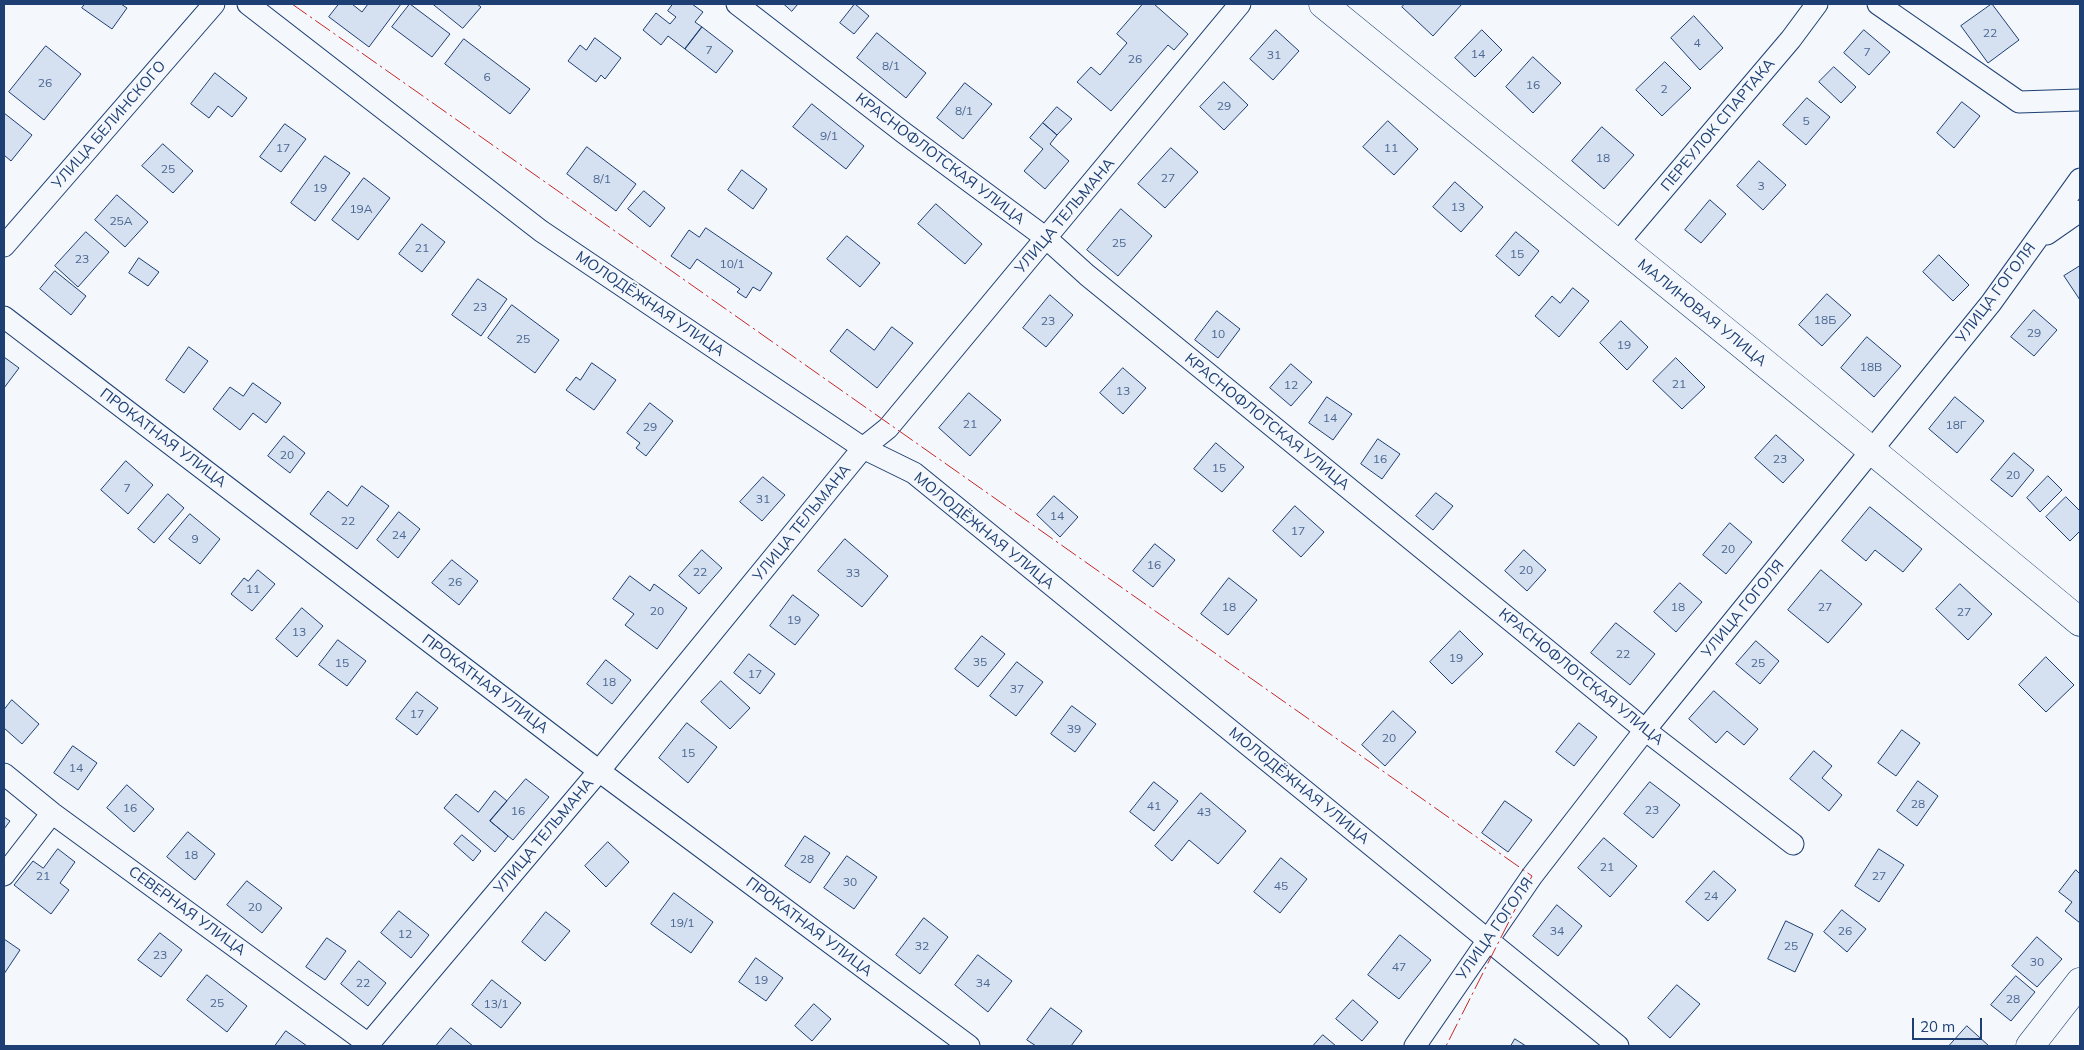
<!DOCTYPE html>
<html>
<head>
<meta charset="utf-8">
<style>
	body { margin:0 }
	#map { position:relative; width:2084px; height:1050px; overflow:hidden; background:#f4f7fb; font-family:Mulish,sans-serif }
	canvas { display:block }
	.frame { position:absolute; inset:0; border:5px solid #1d3f73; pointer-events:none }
	.scale { position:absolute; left:1912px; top:1018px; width:70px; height:22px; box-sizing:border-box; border:2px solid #1d3f73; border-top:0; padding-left:6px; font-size:15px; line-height:18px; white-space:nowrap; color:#1d3f73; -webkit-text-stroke:4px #f4f7fb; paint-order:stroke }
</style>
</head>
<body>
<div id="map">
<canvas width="2084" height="1050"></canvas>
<div class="frame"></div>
<div class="scale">20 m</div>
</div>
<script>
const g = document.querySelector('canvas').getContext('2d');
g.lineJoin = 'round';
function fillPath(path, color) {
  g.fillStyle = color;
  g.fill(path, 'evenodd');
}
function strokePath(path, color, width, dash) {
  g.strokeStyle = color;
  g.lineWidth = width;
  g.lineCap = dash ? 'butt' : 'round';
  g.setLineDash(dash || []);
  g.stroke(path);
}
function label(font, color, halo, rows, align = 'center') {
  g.font = font + ' Mulish,sans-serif';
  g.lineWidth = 4;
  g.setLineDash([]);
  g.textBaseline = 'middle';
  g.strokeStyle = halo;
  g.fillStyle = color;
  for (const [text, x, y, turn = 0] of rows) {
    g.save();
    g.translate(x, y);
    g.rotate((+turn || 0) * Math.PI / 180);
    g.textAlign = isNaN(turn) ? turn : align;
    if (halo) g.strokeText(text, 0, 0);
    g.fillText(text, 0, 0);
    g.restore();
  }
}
const building = new Path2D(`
	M85 4H121L127 8 112 29 82 8Z
	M339 4H352L362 12 368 4H401L369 47 329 17Z
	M410 4 450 34 432 57 392 27Z
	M433 4H477L481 7 463 28Z
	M673 4H692L703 12 695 22 702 27 685 49 668 36 661 45 643 30 656 13 670 24 676 17 668 11Z
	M784 4H798L792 11Z
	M855 4 869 16 854 34 840 23Z
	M1143 4H1154L1188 34 1174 50 1168 45 1111 111 1077 82 1091 67 1100 75 1127 43 1117 34Z
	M1405 4H1462L1433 36 1402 7Z
	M1992 4 2019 40 1988 63 1961 26Z
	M1694 16 1723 48 1700 70 1671 38Z
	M702 27 733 51 716 73 685 49Z
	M1276 30 1299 51 1273 80 1250 59Z
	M1482 30 1502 50 1475 77 1455 58Z
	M1864 30 1890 52 1869 75 1844 53Z
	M877 33 926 73 906 98 857 58Z
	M595 38 621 58 605 79 601 75 596 82 568 61 580 45 586 50Z
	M464 39 530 89 510 114 445 64Z
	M46 46 81 74 44 120 9 92Z
	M1533 57 1561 83 1533 113 1506 87Z
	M1665 62 1691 88 1662 116 1636 90Z
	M1834 67 1856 87 1841 103 1819 82Z
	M215 73 247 98 232 117 218 106 209 118 191 104Z
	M1224 82 1248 105 1224 130 1200 107Z
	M965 83 992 104 963 139 937 118Z
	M1807 98 1830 117 1806 145 1783 125Z
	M1962 102 1980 116 1954 148 1937 133Z
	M812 104 864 146 846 169 793 127Z
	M1057 107 1072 119 1057 135 1043 123Z
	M4 113 32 135 11 161 4 155Z
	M1388 121 1418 149 1394 175 1363 147Z
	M1043 123 1057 135 1050 144 1069 161 1045 189 1024 171 1043 149 1030 138Z
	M285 124 306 139 281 172 260 157Z
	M1602 127 1634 155 1604 189 1572 161Z
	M163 144 193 171 173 193 142 166Z
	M587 147 636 184 616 211 567 174Z
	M1171 148 1198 172 1165 208 1138 184Z
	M325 156 350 173 315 221 291 203Z
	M1759 161 1786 185 1763 210 1737 186Z
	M742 170 767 189 753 209 728 190Z
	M364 178 390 198 358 240 332 220Z
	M1455 182 1483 207 1461 232 1433 207Z
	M644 191 665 208 650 227 628 209Z
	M117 195 148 222 125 247 95 220Z
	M1710 200 1726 214 1701 243 1685 230Z
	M936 204 982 244 965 264 918 224Z
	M1121 209 1152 236 1118 276 1087 250Z
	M422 224 445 242 422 272 399 254Z
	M706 228 772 273 760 291 753 287 746 298 737 292 740 289 697 259 690 269 671 256 689 230 699 237Z
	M86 232 109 252 78 287 55 266Z
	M1516 232 1539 251 1519 276 1496 256Z
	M847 236 880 263 860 287 827 259Z
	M1939 255 1969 285 1953 301 1923 272Z
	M139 258 159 272 148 286 129 273Z
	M2080 266V300L2064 276Z
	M55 271 86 296 71 315 40 289Z
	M478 279 507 299 481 336 452 315Z
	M1573 288 1589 301 1559 337 1535 316 1552 296 1560 303Z
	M1827 294 1851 315 1822 346 1799 325Z
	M1050 295 1073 315 1046 347 1023 328Z
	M512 305 559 340 535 373 488 338Z
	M2034 310 2057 330 2034 356 2011 337Z
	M1217 311 1240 329 1218 358 1195 340Z
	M1621 321 1648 347 1627 370 1600 343Z
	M892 327 913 343 877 388 830 351 847 329 874 350Z
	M1867 337 1901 366 1874 397 1841 368Z
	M189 347 208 361 184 393 166 380Z
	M4 357 19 368 4 388Z
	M1676 358 1705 387 1682 409 1653 381Z
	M592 363 616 380 594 410 566 390 576 377 580 380Z
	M1291 364 1312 382 1291 406 1270 388Z
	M1123 368 1146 388 1123 414 1100 393Z
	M253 383 281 403 266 423 253 413 240 430 213 409 230 387 243 396Z
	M969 393 1001 420 970 456 939 428Z
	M1327 397 1352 414 1333 440 1309 423Z
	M1955 397 1984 421 1957 453 1929 429Z
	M650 403 673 421 646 456 636 448 640 443 627 433Z
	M1776 435 1804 460 1783 483 1755 458Z
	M284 436 305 453 290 473 268 456Z
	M1378 439 1400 454 1382 479 1361 464Z
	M1216 443 1244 467 1222 492 1194 469Z
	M2014 453 2034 470 2012 497 1991 480Z
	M126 461 153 485 128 514 101 490Z
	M2048 476 2062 490 2040 512 2027 498Z
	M763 477 785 495 762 521 740 502Z
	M362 486 389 506 357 549 310 514 328 491 347 506Z
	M1436 493 1453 506 1433 530 1416 516Z
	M168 494 184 508 154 543 138 529Z
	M1054 496 1078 517 1060 537 1037 515Z
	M2066 497 2080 511V531L2070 541 2046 517Z
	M1295 506 1324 532 1301 557 1273 531Z
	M1870 507 1922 549 1903 572 1875 550 1866 561 1842 541Z
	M399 512 420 529 398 558 377 540Z
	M190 514 220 539 200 564 169 539Z
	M1730 523 1752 542 1726 574 1703 555Z
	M845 539 888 576 862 607 818 571Z
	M1155 544 1175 560 1153 587 1133 571Z
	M702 550 722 568 699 594 679 576Z
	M1524 550 1546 570 1527 591 1505 571Z
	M452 560 478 581 459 605 432 583Z
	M258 570 275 584 252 611 231 594 244 578 248 581Z
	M1821 570 1862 604 1828 643 1788 610Z
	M630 576 650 591 654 584 687 608 657 649 625 625 634 614 613 599Z
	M1229 578 1257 600 1228 635 1201 614Z
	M1680 583 1702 602 1676 632 1654 612Z
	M1960 584 1992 614 1968 640 1936 609Z
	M793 595 819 615 795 645 770 626Z
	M302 608 323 626 297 657 276 639Z
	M1616 623 1655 654 1630 685 1591 653Z
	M1460 631 1483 654 1452 684 1430 662Z
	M982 636 1005 654 978 687 955 669Z
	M338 640 366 661 347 686 319 665Z
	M1756 641 1779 661 1760 684 1736 664Z
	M749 654 775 674 760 694 734 673Z
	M2046 657 2074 685 2046 712 2019 685Z
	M606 660 631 680 612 704 587 684Z
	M1017 662 1043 682 1016 716 990 696Z
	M721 681 750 708 730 729 701 702Z
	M1714 691 1758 729 1744 745 1727 731 1716 743 1689 719Z
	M417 692 438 708 417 735 396 719Z
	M12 700 39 724 22 744 4 728V710Z
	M1072 706 1096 724 1075 752 1051 734Z
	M1393 711 1416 732 1385 766 1362 745Z
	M687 723 717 747 688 783 659 758Z
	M1579 723 1597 737 1574 766 1556 752Z
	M1902 730 1920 743 1896 776 1878 763Z
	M73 746 97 763 78 790 54 773Z
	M1814 751 1832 766 1822 778 1842 795 1829 811 1790 779Z
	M526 779 549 797 513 840 490 821Z
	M1918 781 1938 796 1917 826 1897 811Z
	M1154 782 1178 801 1154 831 1130 812Z
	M1650 782 1680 805 1653 838 1624 814Z
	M127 785 154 809 134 832 107 808Z
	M495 791 507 801 490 821 508 836 495 852 444 808 456 794 478 812Z
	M1201 793 1246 831 1218 864 1189 840 1172 861 1155 846Z
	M1505 801 1532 820 1508 852 1482 833Z
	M4 817 10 821 4 829Z
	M188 832 215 854 195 880 167 857Z
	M462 835 481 851 473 861 454 844Z
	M805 836 830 853 810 883 785 866Z
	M1604 838 1637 866 1610 897 1578 868Z
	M608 842 629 862 606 887 585 866Z
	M58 849 75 862 60 883 69 890 51 914 14 885 33 861 43 868Z
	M1879 849 1904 865 1879 902 1855 886Z
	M847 856 877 877 854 909 824 888Z
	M1281 858 1307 879 1280 913 1254 892Z
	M2076 870 2080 874V923L2065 911 2072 902 2059 892Z
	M1714 871 1736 890 1708 921 1686 902Z
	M247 881 282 908 262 933 227 905Z
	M674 893 713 922 691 953 651 924Z
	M1557 905 1582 926 1558 956 1533 936Z
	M1842 910 1866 929 1847 952 1824 932Z
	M399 911 429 935 411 958 381 933Z
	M546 912 570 931 545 961 522 942Z
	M924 918 948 937 920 974 896 955Z
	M1786 921 1813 934 1795 972 1768 959Z
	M160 933 182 950 161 977 138 960Z
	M1400 935 1431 960 1399 999 1368 975Z
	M2037 937 2062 959 2037 987 2012 966Z
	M327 938 346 951 325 980 306 967Z
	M4 939 20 950 4 974Z
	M978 955 1012 981 988 1012 955 985Z
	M756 958 783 978 766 1001 739 982Z
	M359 961 386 983 368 1006 341 984Z
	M207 975 247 1006 227 1032 187 1000Z
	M2016 976 2035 992 2011 1021 1991 1005Z
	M492 980 521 1003 501 1028 472 1005Z
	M1677 985 1700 1004 1670 1038 1648 1018Z
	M1353 1000 1378 1022 1362 1041 1336 1019Z
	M814 1004 831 1019 812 1041 795 1026Z
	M1051 1008 1082 1031 1071 1046H1036L1027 1040Z
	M1967 1026 1989 1046H1949Z
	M451 1028 473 1046H436Z
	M286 1031 307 1046H275Z
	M1323 1035 1336 1046H1313Z
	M1515 1039 1526 1046H1511Z`);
const street = new Path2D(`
	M248 4 541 231 863 448 914 473 1618 1046
	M737 4 904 133 1046 238 1087 275 1645 730 1793 844
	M1878 4 2019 102 2080 100
	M2047 234 2080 211
	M1617 244 1791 39 1817 4
	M4 246 214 4
	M4 317 599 771 969 1046
	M4 774 52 813 371 1046
	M4 875 52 813
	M367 1046 599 771 863 448 888 428 1240 4
	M1415 1046 1532 876 1645 730 1991 303 2080 179`);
const secondary = new Path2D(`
	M1323 4C1575 210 1830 414 2080 622
	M2030 1046 2080 982`);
const power = new Path2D(`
	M292 4 1532 876 1446 1046`);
const numberNames = [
	["22",1990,33],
	["4",1697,43],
	["7",709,50],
	["7",1867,52],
	["14",1478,54],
	["31",1274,55],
	["26",1135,59],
	["8/1",891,66],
	["6",487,77],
	["26",45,83],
	["16",1533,85],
	["2",1664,89],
	["29",1224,106],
	["8/1",964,111],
	["5",1806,121],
	["9/1",829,136],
	["17",283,148],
	["11",1391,148],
	["18",1603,158],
	["25",168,169],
	["27",1168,178],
	["8/1",602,179],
	["3",1761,186],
	["19",320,188],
	["13",1458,207],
	["19А",361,209],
	["25А",121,221],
	["25",1119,243],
	["21",422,248],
	["15",1517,254],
	["23",82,259],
	["10/1",732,264],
	["23",480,307],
	["18Б",1825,320],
	["23",1048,321],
	["29",2034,333],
	["10",1218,334],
	["25",523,339],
	["19",1624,345],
	["18В",1871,367],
	["21",1679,384],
	["12",1291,385],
	["13",1123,391],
	["14",1330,418],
	["21",970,424],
	["18Г",1956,425],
	["29",650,427],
	["20",287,455],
	["16",1380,459],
	["23",1780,459],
	["15",1219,468],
	["20",2013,475],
	["7",127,488],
	["31",763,499],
	["14",1057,516],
	["22",348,521],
	["17",1298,531],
	["24",399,535],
	["9",195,539],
	["20",1728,549],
	["16",1154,565],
	["20",1526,570],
	["22",700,572],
	["33",853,573],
	["26",455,582],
	["11",253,589],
	["18",1229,607],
	["18",1678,607],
	["27",1825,607],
	["20",657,611],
	["27",1964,612],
	["19",794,620],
	["13",299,632],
	["22",1623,654],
	["19",1456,658],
	["35",980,662],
	["15",342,663],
	["25",1758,663],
	["17",755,674],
	["18",609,682],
	["37",1017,689],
	["17",417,714],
	["39",1074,729],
	["20",1389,738],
	["15",688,753],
	["14",76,768],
	["28",1918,804],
	["41",1154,806],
	["16",130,808],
	["23",1652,810],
	["16",518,811],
	["43",1204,812],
	["18",191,855],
	["28",807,859],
	["21",1607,867],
	["21",43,876],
	["27",1879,876],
	["30",850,882],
	["45",1281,886],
	["24",1711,896],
	["20",255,907],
	["19/1",682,923],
	["34",1557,931],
	["26",1845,931],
	["12",405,934],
	["32",922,946],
	["25",1791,946],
	["23",160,955],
	["30",2037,962],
	["47",1399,967],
	["19",761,980],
	["22",363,983],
	["34",983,983],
	["28",2013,999],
	["25",217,1003],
	["13/1",496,1004]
];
const streetNames = [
	["УЛИЦА БЕЛИНСКОГО",109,125,-49],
	["ПЕРЕУЛОК СПАРТАКА",1718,125,-50],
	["КРАСНОФЛОТСКАЯ УЛИЦА",940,159,37],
	["УЛИЦА ТЕЛЬМАНА",1065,216,-50],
	["УЛИЦА ГОГОЛЯ",1996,293,-53],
	["МОЛОДЁЖНАЯ УЛИЦА",650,304,34],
	["МАЛИНОВАЯ УЛИЦА",1702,313,39],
	["КРАСНОФЛОТСКАЯ УЛИЦА",1267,422,39],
	["ПРОКАТНАЯ УЛИЦА",163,438,37],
	["УЛИЦА ТЕЛЬМАНА",802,523,-51],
	["МОЛОДЁЖНАЯ УЛИЦА",984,531,39],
	["УЛИЦА ГОГОЛЯ",1743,609,-51],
	["КРАСНОФЛОТСКАЯ УЛИЦА",1581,677,39],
	["ПРОКАТНАЯ УЛИЦА",485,684,37],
	["МОЛОДЁЖНАЯ УЛИЦА",1299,786,39],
	["УЛИЦА ТЕЛЬМАНА",544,836,-50],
	["СЕВЕРНАЯ УЛИЦА",187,911,36],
	["ПРОКАТНАЯ УЛИЦА",809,927,37],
	["УЛИЦА ГОГОЛЯ",1495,929,-55]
];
fillPath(building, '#d5e0f0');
strokePath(building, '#1d3f73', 1);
strokePath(street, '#1d3f73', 23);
strokePath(secondary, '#1d3f73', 29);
strokePath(street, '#f4f7fb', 21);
strokePath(secondary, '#f4f7fb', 28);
strokePath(power, '#c62828', 1, [18, 4, 2.5, 4]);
label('12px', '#4b6792', null, numberNames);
label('15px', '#1d3f73', '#f4f7fb', streetNames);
</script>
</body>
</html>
